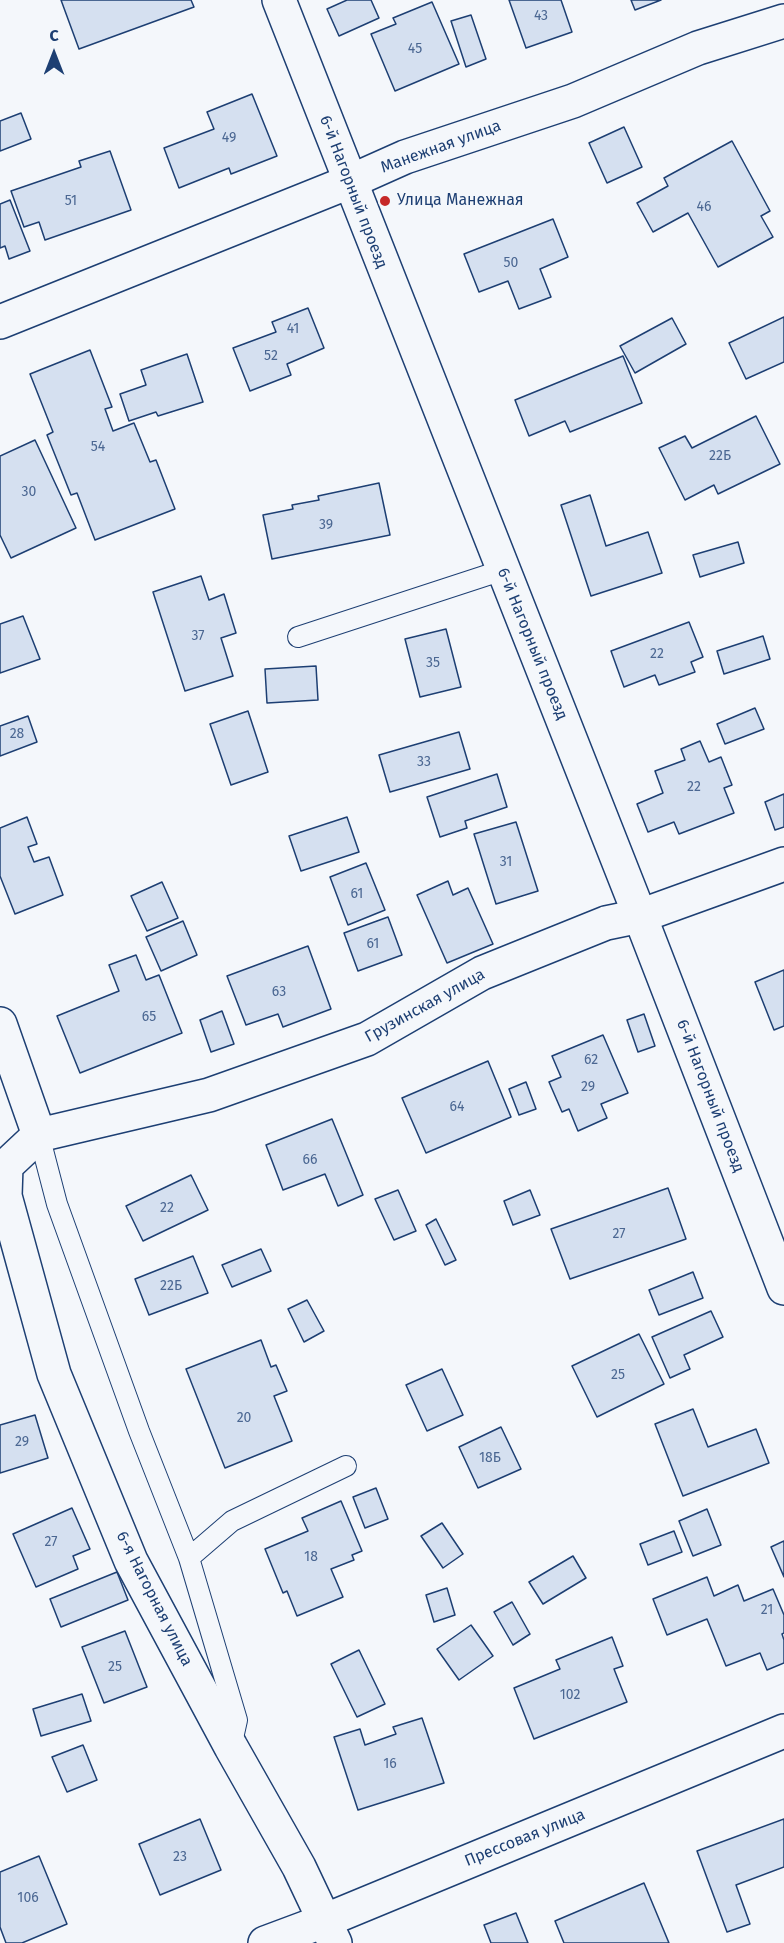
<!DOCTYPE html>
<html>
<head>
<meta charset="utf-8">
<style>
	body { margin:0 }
	#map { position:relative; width:784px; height:1943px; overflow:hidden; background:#f4f7fb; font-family:"Fira Sans",sans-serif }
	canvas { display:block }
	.north { position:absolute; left:24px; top:24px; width:60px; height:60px; -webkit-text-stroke:4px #f4f7fb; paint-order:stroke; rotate:0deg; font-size:16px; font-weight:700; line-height:24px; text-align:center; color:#1d3f73 }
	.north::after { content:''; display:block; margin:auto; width:21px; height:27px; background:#1d3f73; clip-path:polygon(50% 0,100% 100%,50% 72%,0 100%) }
</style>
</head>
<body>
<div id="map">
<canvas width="784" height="1943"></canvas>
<div class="north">С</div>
</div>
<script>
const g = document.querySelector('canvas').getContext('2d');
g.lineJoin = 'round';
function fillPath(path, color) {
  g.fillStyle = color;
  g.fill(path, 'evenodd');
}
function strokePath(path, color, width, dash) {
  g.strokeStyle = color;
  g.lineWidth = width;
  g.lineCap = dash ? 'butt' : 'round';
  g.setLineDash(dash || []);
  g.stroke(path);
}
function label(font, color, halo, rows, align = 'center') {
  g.font = font + ' "Fira Sans",sans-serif';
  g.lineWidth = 4.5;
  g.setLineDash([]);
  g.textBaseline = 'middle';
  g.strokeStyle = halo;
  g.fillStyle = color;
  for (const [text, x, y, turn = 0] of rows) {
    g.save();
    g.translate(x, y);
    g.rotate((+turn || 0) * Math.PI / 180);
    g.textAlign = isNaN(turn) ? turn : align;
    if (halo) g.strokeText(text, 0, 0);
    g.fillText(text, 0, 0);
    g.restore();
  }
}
const building = new Path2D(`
	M61 0H191L194 7 79 49Z
	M347 0H371L379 18 339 36 327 9Z
	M509 0H561L572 32 526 48Z
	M631 0H661L635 10Z
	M432 2 459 64 395 91 371 34 396 24 393 18Z
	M471 15 486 59 466 67 451 21Z
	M252 94 277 156 231 174 229 168 179 188 164 148 214 129 207 112Z
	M21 113 31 139 0 151V121Z
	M624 127 642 167 607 183 589 143Z
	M732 141 770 211 761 216 773 237 718 267 688 213 653 232 637 203 668 186 664 178Z
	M110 151 131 210 45 240 39 222 24 227 11 191 81 167 79 161Z
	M10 200 30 251 9 259 5 246 0 248V204Z
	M553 219 568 257 540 269 551 297 519 309 508 281 479 292 464 254Z
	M308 308 324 348 287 364 291 375 250 391 233 348 276 332 272 322Z
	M784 317V362L746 379 729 343Z
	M672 318 686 344 635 373 620 346Z
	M90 350 112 407 105 409 113 431 134 423 150 462 156 460 175 509 95 540 77 493 71 495 47 435 53 432 30 374Z
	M187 354 203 402 158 416 156 412 129 421 120 394 146 385 141 370Z
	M623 356 642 403 570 432 565 421 529 436 515 400Z
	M756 416 780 464 718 494 714 485 685 500 659 448 685 436 692 448Z
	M35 440 76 528 11 558 0 535V456Z
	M379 483 390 535 272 559 263 515 293 509 292 505 319 500 318 496Z
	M590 495 606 546 648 532 662 573 591 596 561 505Z
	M738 542 744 563 700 577 693 555Z
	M201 576 209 600 224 594 236 633 221 638 233 676 185 691 153 592Z
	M23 616 40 659 0 673V624Z
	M689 622 703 657 691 662 695 672 659 685 655 675 624 687 611 651Z
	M446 629 461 687 420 697 405 639Z
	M763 636 770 659 724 674 717 651Z
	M316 666 318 700 267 703 265 669Z
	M755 708 764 729 725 744 717 724Z
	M248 711 268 772 231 785 210 724Z
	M28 716 37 742 0 756V726Z
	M459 732 470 769 390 792 379 755Z
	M700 741 709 762 721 757 732 785 724 788 734 813 679 834 674 822 648 832 637 804 663 793 655 771 685 760 681 749Z
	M497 774 507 807 465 821 467 828 440 837 427 797Z
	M784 794V827L775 830 765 802Z
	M27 817 37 844 28 847 34 862 49 857 63 895 15 914 0 876V828Z
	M347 817 359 852 301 871 289 836Z
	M516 822 538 891 496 904 474 834Z
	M366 863 385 910 348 925 330 877Z
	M448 881 453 895 468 888 493 944 447 963 417 895Z
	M162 882 178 918 147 931 131 896Z
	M388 917 402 955 358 971 344 933Z
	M183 921 197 955 161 971 146 937Z
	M308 946 331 1009 283 1027 278 1014 246 1025 227 976Z
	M136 955 146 980 159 975 182 1033 80 1073 57 1016 119 991 109 965Z
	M784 970V1026L774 1030 755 982Z
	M222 1011 234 1044 211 1052 200 1020Z
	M644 1014 655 1046 638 1052 627 1020Z
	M603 1035 628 1093 601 1104 607 1118 578 1131 569 1109 562 1112 549 1082 561 1077 552 1056Z
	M488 1061 511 1117 426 1153 402 1098Z
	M526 1082 536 1109 519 1115 509 1089Z
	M332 1119 363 1195 338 1206 325 1174 283 1190 266 1145Z
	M191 1175 208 1210 143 1241 126 1206Z
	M668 1188 686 1239 570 1279 551 1229Z
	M398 1190 416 1231 394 1240 375 1199Z
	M530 1190 540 1215 513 1225 504 1201Z
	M436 1219 456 1260 445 1265 426 1225Z
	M261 1249 271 1271 232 1287 222 1265Z
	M193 1256 208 1293 149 1315 135 1279Z
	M693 1272 703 1298 659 1315 649 1290Z
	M307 1300 324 1331 304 1342 288 1309Z
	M711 1311 723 1337 684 1355 690 1369 670 1378 652 1337Z
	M639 1334 664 1384 597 1417 572 1366Z
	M261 1340 271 1367 276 1365 287 1391 274 1396 292 1441 225 1468 186 1369Z
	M442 1369 463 1415 427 1431 406 1385Z
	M693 1409 708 1447 756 1429 769 1463 683 1496 655 1424Z
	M35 1415 48 1458 0 1473V1425Z
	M501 1427 521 1469 478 1488 459 1447Z
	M376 1488 388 1519 365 1528 353 1497Z
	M341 1501 362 1551 352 1555 354 1560 331 1569 343 1597 297 1616 287 1591 283 1593 265 1549 308 1531 302 1518Z
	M72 1508 90 1549 73 1556 78 1569 36 1587 13 1534Z
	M707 1509 721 1545 693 1556 679 1521Z
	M442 1523 463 1554 443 1568 421 1536Z
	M674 1531 682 1552 648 1565 640 1544Z
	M784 1541V1577L771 1547Z
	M573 1556 586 1578 543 1604 529 1582Z
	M117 1572 128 1600 61 1627 50 1599Z
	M707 1577 714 1596 738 1585 744 1601 773 1589 784 1615V1633L782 1634 784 1640V1663L767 1670 760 1653 726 1666 707 1619 667 1635 653 1599Z
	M447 1588 455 1615 434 1622 426 1595Z
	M512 1602 530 1634 513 1645 494 1612Z
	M471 1625 493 1656 459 1680 437 1649Z
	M125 1631 147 1687 104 1703 82 1647Z
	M612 1637 623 1666 614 1669 627 1702 534 1739 514 1688 560 1669 556 1660Z
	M359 1650 385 1704 357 1717 331 1664Z
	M82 1694 91 1721 41 1736 33 1709Z
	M422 1718 444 1783 358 1810 334 1737 360 1729 365 1745 396 1734 393 1727Z
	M83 1745 97 1780 67 1792 52 1757Z
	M200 1819 221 1870 160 1895 139 1844Z
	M784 1819V1867L736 1885 750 1924 727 1932 697 1851Z
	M39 1856 67 1924 22 1943H6L0 1927V1872Z
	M644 1883 669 1943H564L555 1921Z
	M516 1913 528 1943H491L484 1925Z`);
const service = new Path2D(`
	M298 637 503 570
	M39 1135 57 1204 139 1431 189 1558 237 1720 231 1747
	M189 1558 232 1521 346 1466`);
const minor = new Path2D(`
	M0 322 349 182 405 157 573 101 698 48 784 21
	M0 1024 39 1135
	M6 1166 5 1196 54 1374 131 1561 231 1747 299 1867 335 1943
	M0 1168 6 1166 39 1135 209 1095 367 1039 482 973 606 923 640 916 784 864`);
const tertiary = new Path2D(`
	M279 0 640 916 784 1288
	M265 1943 324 1921 784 1731`);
const markers = [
	[385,201,6,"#c62828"]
];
const numberNames = [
	["43",541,16],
	["45",415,49],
	["49",229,138],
	["51",71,201],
	["46",704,207],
	["50",511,263],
	["41",293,329],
	["52",271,356],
	["54",98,447],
	["22Б",720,456],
	["30",29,492],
	["39",326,525],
	["37",198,636],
	["22",657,654],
	["35",433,663],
	["28",17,734],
	["33",424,762],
	["22",694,787],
	["31",506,862],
	["61",357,894],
	["61",373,944],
	["63",279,992],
	["65",149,1017],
	["62",591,1060],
	["29",588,1087],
	["64",457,1107],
	["66",310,1160],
	["22",167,1208],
	["27",619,1234],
	["22Б",171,1286],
	["25",618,1375],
	["20",244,1418],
	["29",22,1442],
	["18Б",490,1458],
	["27",51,1542],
	["18",311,1557],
	["21",767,1610],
	["25",115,1667],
	["102",570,1695],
	["16",390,1764],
	["23",180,1857],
	["106",28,1898]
];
const streetNames = [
	["Манежная улица",441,147,-20],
	["6-й Нагорный проезд",353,192,69],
	["6-й Нагорный проезд",532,644,68],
	["Грузинская улица",425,1006,-29],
	["6-й Нагорный проезд",710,1096,69],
	["6-я Нагорная улица",154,1599,63],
	["Прессовая улица",525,1838,-22]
];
const poiNames = [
	["Улица Манежная",397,201]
];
fillPath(building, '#d5e0f0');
strokePath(building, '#1d3f73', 1.5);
strokePath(service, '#1d3f73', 22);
strokePath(minor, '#1d3f73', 36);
strokePath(tertiary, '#1d3f73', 36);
strokePath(service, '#f4f7fb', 20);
strokePath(minor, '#f4f7fb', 33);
strokePath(tertiary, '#f4f7fb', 33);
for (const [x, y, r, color] of markers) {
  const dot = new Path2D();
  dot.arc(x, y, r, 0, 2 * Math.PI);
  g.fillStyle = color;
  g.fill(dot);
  strokePath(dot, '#f4f7fb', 2);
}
label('14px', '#4b6792', null, numberNames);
label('16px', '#1d3f73', '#f4f7fb', streetNames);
label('16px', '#1d3f73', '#f4f7fb', poiNames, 'left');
</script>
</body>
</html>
